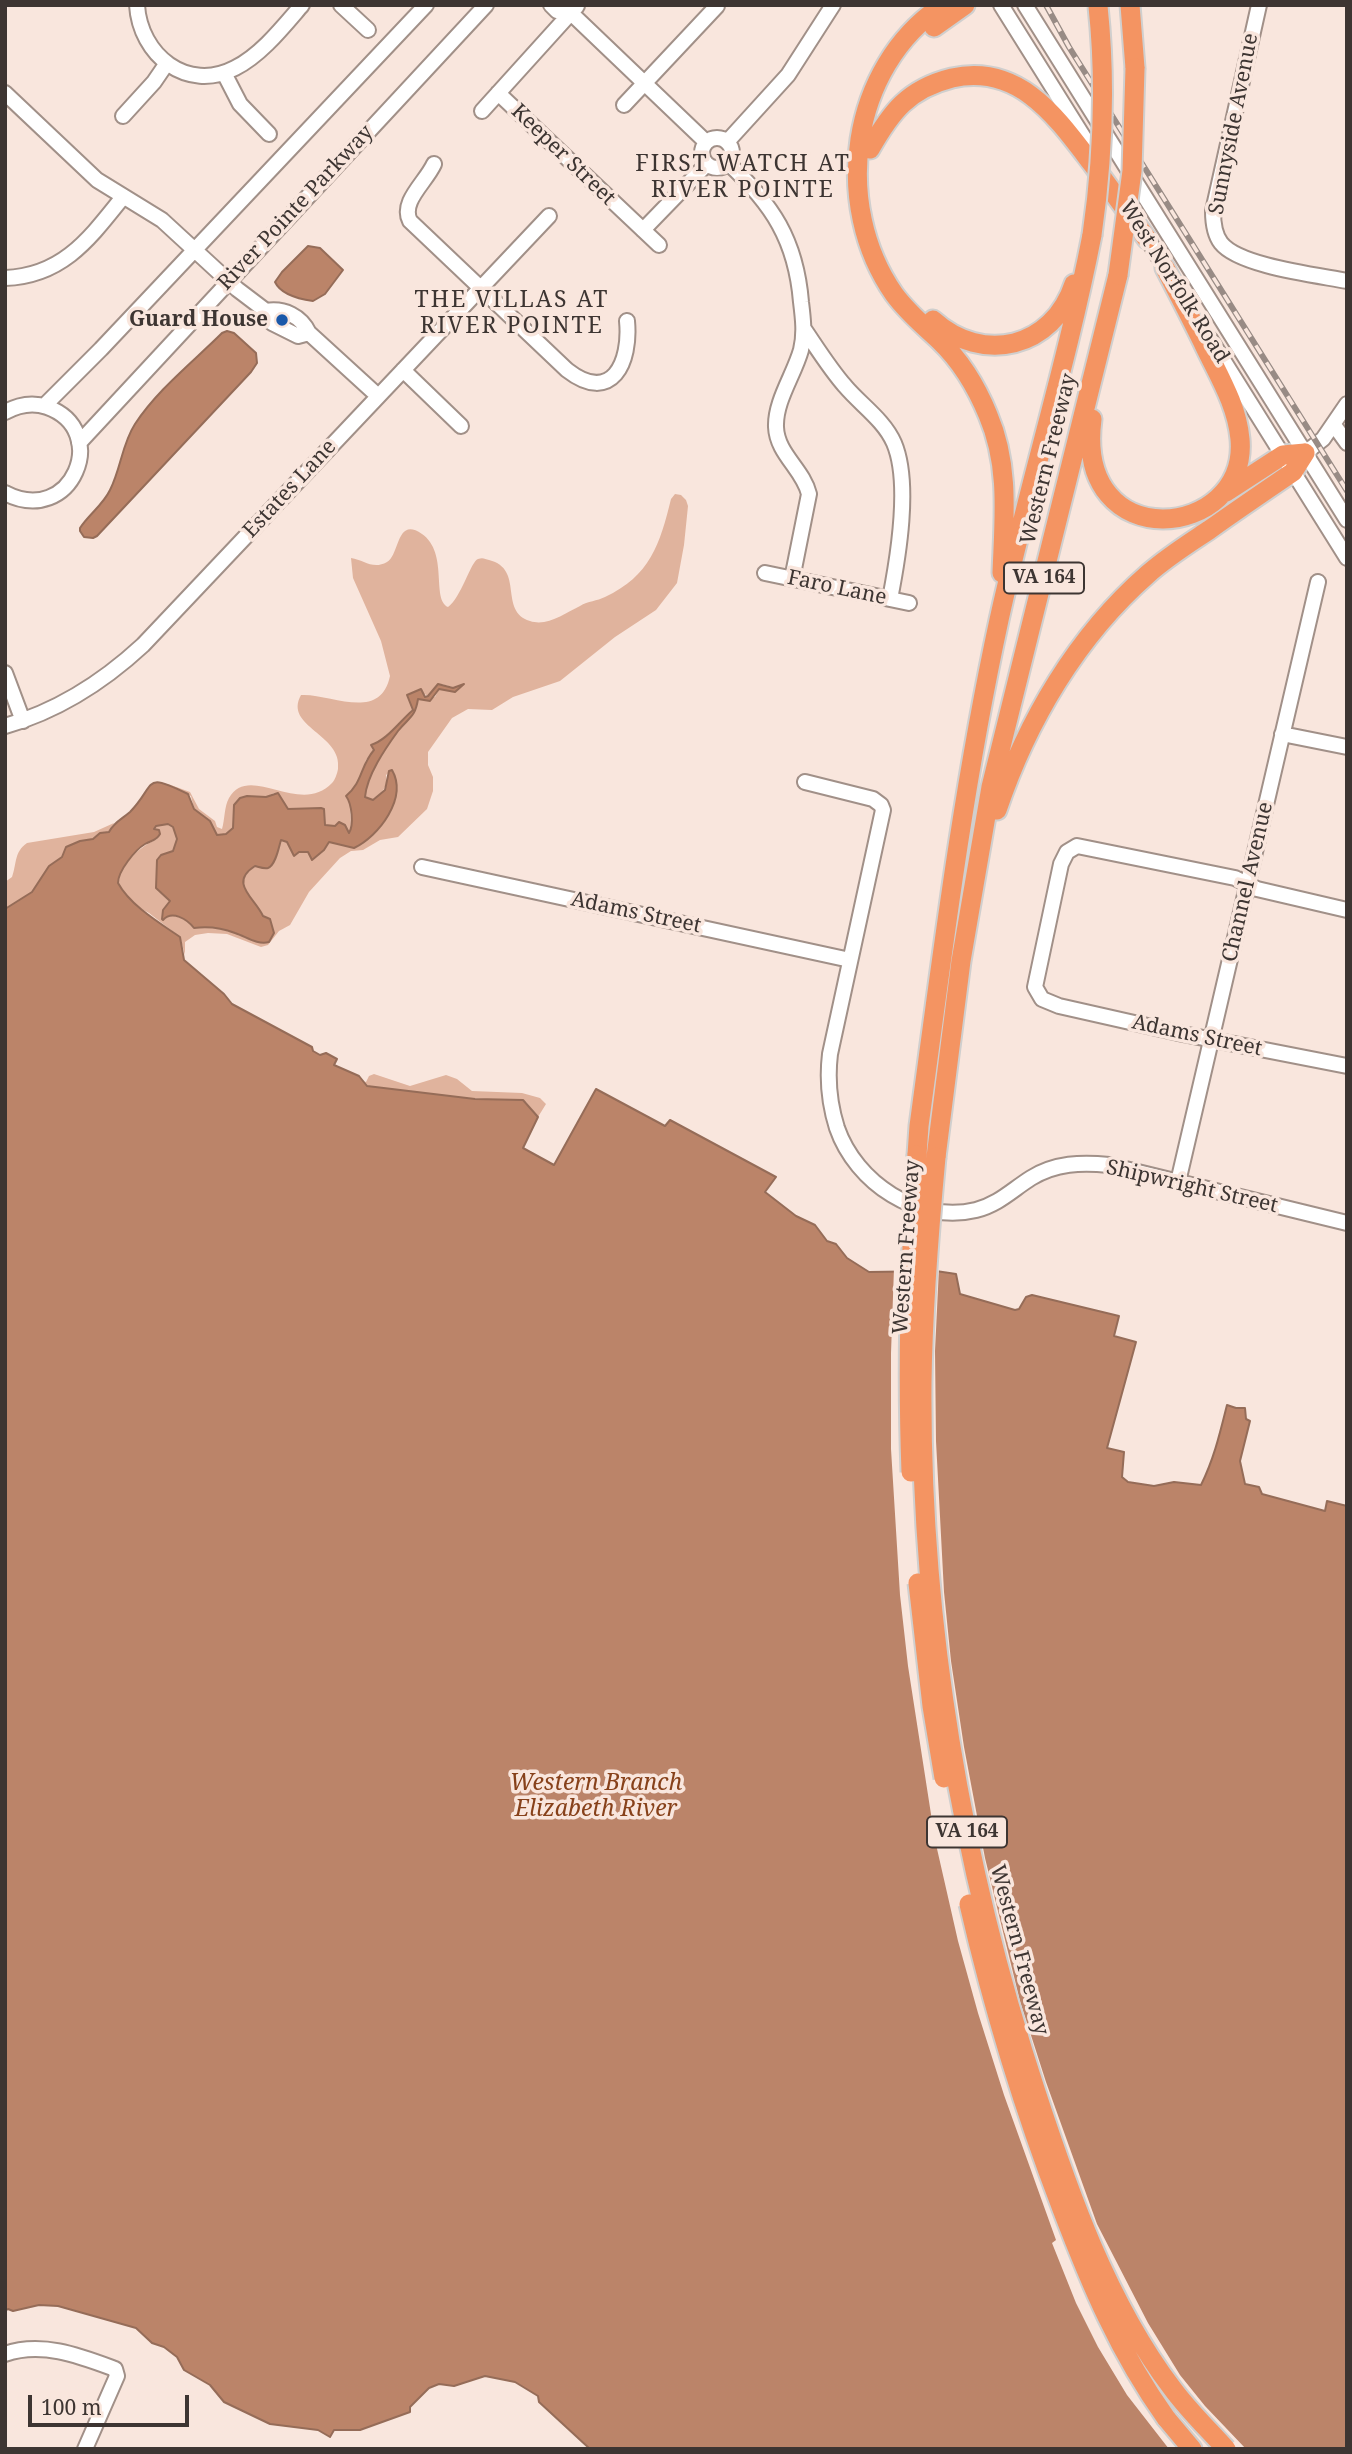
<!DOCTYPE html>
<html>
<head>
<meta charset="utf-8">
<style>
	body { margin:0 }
	#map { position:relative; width:1352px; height:2454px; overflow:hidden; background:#f9e6dd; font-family:"Noto Serif",serif }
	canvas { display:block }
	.frame { position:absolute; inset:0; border:7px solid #3d3532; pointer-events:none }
	.scale { position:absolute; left:28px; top:2395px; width:161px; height:32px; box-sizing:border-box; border:4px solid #3d3532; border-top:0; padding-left:9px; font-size:21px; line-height:24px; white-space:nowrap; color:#3d3532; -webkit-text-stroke:5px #f9e6dd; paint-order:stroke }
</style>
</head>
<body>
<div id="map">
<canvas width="1352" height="2454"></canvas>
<div class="frame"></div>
<div class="scale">100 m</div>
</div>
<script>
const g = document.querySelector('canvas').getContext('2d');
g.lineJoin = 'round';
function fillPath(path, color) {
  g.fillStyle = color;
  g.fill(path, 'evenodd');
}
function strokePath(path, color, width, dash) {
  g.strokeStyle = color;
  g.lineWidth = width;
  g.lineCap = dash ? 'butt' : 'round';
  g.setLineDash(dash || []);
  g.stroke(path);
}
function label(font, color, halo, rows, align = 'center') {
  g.font = font + ' "Noto Serif",serif';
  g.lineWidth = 7;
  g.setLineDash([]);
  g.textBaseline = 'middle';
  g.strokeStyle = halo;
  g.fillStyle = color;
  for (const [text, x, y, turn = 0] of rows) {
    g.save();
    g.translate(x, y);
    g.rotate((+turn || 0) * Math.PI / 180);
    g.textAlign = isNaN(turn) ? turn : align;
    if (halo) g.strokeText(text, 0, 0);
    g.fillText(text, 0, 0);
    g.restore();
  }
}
const green = new Path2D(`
	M675 494 681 495 686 500 688 506 684 545 677 583 656 610 615 637 560 681 513 697 492 710 468 709 452 718 428 752V765L433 777V791L427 809 398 837 380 840 363 850 351 851 340 858 309 892 290 925 279 931 268 945 261 947 227 934 208 933 195 935 185 942V955L180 937 149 913 132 904 118 883C118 865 141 846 157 839L154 829 156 826 168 824 173 827 177 839 173 851 161 855 156 888 170 901 163 910 162 919 173 915 188 921 194 928C218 925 238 934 259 943L272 927C266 914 232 887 247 872 253 865 260 866 268 868 276 859 277 850 280 840L287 841 299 852 324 850 329 842 354 848 375 833 391 808 392 770 386 775C388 788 382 792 373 800L365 797C367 775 385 749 398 731 410 715 414 719 418 698L435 697 439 689 455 692 456 688 441 684 429 696 424 694 407 695 413 709C400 721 387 740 372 745L374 750 366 760 357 787 350 801 351 831 349 833 345 825 339 823 335 826 325 825 324 809 321 808 288 809C282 804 281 798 274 793L266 797 247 796 234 805 233 828 226 834 217 835 210 821 194 809 191 796 168 784 190 792 199 809 215 821 217 827 222 829C225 819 224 807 229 798 249 762 300 817 332 783 335 780 337 774 338 769 343 734 283 727 301 695 330 693 380 723 390 676L381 641 353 578 351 558C364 560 373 570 387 562 400 555 396 516 422 534 449 553 431 599 448 607 461 598 471 561 478 559 483 557 485 559 489 560 525 569 498 611 530 621 547 627 565 613 580 606 588 601 597 601 605 597 650 576 660 544 671 499Z
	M114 823 109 832 100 833 93 839 80 841 75 845 69 846 62 857 49 866 32 892 5 909V882L12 877C17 863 14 852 27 843L94 832Z
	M374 1074 410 1086 446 1075 457 1079 472 1091 522 1093 540 1098 546 1104 538 1117 526 1102 456 1097 367 1086 361 1081 366 1082 369 1076Z`);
const water = new Path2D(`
	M308 246 320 248 343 270 325 294 313 301C299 299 281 295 275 282L282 272Z
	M227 331 234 333 256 353 257 363 251 372 97 536 93 538 84 537 80 531V528C89 514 103 505 110 490 121 468 122 444 135 424 158 389 193 362 222 333Z
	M438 684 453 688 464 684 455 692 439 689 430 701 418 699C415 718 409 717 398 731 385 749 367 775 365 797L373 800 385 790 389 771 392 770C408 798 379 836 354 848L329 842 324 850 312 860 308 852H299L294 856 287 842 281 840C279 846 276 865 268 868 264 869 259 867 255 866 228 883 255 898 263 916L270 919 274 933 269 942C257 945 247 937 235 933 222 928 209 926 194 928 187 919 172 910 163 920L162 919 163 910 170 901 156 888 157 860 161 855 173 851 177 839 173 827 168 824 156 826 154 829 159 830 160 834C156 841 152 840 145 844 135 850 118 871 118 883 130 905 158 922 180 937L184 960 224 994 232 1004 312 1047 313 1051 320 1055 326 1053 337 1059 334 1065 359 1076 367 1086 475 1099 523 1100 538 1117 523 1148 554 1165 596 1089 665 1126 670 1120 776 1177 765 1192 796 1216 815 1225 827 1241 836 1244 847 1258 869 1272 936 1271 956 1274 960 1294 1015 1310 1019 1309 1026 1297 1032 1295 1119 1316 1114 1336 1136 1342 1107 1448 1124 1452 1122 1477 1128 1482 1154 1486 1174 1482 1201 1485C1214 1459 1220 1433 1227 1405L1236 1408H1245L1246 1419 1250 1421 1240 1461 1245 1484 1259 1487 1262 1494 1325 1511 1327 1501 1347 1506V2449H590L539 2402 538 2396 515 2382 485 2376 454 2386 439 2384 429 2388 410 2407V2412L360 2430H334L330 2437 318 2430 270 2424 224 2402 210 2385 184 2370 177 2357 164 2347 152 2343 136 2328 58 2306 39 2305 13 2311 8 2309 5 2311V909L32 892 49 866 62 857 66 847 80 841 93 839 100 833 109 832C114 822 122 819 130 812 157 784 142 771 188 794L194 809 210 821 217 835 226 834 233 828 234 805 240 798 247 796 266 797 278 793 288 809 321 808 324 809 325 825 335 826 339 822 345 825 349 833C354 825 352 804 346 796 363 782 360 766 374 750L371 745C387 740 399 722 413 710L407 695 421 689 425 697 428 696Z`);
const pier = new Path2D(`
	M894 1268H939L935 1351 936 1441 944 1592 951 1661 964 1747 985 1858 1020 2001 1046 2082 1097 2224 1148 2323 1180 2375 1205 2406 1246 2449H1169L1127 2395 1098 2347 1076 2303 1052 2243 1056 2240 1004 2095 978 2013 958 1941 935 1840 908 1666 900 1595 891 1449V1353Z`);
const minor = new Path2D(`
	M137 5C140 55 187 93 235 68 261 55 283 27 302 5
	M341 5 368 30
	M551 5 557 11 571 13
	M569 5 571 13 706 142
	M1001 5 1093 152
	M1025 5 1347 520
	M1259 5 1213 211C1213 222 1214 234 1221 243 1239 266 1316 275 1347 281
	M224 73 240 104 269 134
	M5 93 97 180 162 220 237 289 266 311 272 323 298 336 309 333
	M498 93 659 245
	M624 105 717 6
	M482 111 577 6
	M123 116 154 82 167 63
	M702 153a15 15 0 1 1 30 0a15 15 0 1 1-30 0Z
	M727 142 788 75 833 5
	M728 163C772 204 796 240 801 302 803 318 805 334 801 350 794 375 775 401 776 427 777 454 803 469 809 494L792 579
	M434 164C426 182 400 202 410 221L567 370C612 405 631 362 627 321
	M643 230 707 164
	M1143 232 1169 274
	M5 278C63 276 90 238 123 197
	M266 311C284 308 301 316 309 333L378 396
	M804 329C817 348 830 369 845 386 861 405 884 420 894 443 911 483 898 558 890 599
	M1210 339 1347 558
	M403 370 461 426
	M44 406 101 349 426 5
	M5 412C18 405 33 402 47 407 112 430 72 528 5 493
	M1334 425 1347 443
	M79 443 486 5
	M1305 453 1323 439 1347 404
	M765 573 909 603
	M5 673 23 721
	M5 726C58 711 103 682 143 645L549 216
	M1282 734 1347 747
	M805 782 873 799 881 805 883 810 830 1054C827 1079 829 1103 837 1128 856 1183 918 1224 976 1210 999 1204 1012 1190 1031 1178 1055 1163 1082 1162 1109 1165L1347 1223
	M422 867 850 960
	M1347 910 1257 889 1235 878 1077 846 1067 852 1061 864 1035 987 1042 999 1059 1006 1183 1034 1347 1066
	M1178 1182 1318 582
	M5 2354C42 2341 80 2356 115 2369L117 2376 85 2449`);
const highway = new Path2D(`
	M943 5C849 67 832 205 894 294 907 312 923 325 939 340 960 360 977 388 988 415 1010 466 1004 519 1002 573
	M1130 5 1135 68
	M934 27 965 5
	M870 149C891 112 908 89 952 78 1020 63 1057 118 1093 165 1111 190 1129 214 1147 239
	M933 320C983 365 1053 348 1074 284
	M1092 419C1074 558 1249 540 1240 439 1237 406 1220 378 1206 349 1193 322 1179 295 1165 268
	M1226 492 1283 455 1305 453
	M997 810C1027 721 1077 636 1148 574 1167 557 1188 544 1209 530 1237 510 1265 491 1293 472L1305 453
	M917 1155 919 1126C942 956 963 787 999 620 1027 491 1067 364 1092 235
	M936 1157 961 961 991 787 1118 275
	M1166 2418 1192 2449`);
const rail = new Path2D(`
	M1046 5 1069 47 1347 491`);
const highwayBridge = new Path2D(`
	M1092 235C1103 159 1106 82 1098 6
	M1118 275 1132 171 1135 68
	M936 1157C929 1232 923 1306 922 1382 920 1622 961 1864 1036 2092 1069 2193 1107 2302 1172 2388 1188 2410 1208 2429 1226 2449
	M911 1472C907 1366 910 1261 917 1155
	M918 1583 932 1706 944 1778
	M969 1904C993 2008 1024 2110 1062 2209 1091 2285 1119 2352 1166 2418`);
const markers = [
	[282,320,7,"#1a58a9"]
];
const shields = [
	[1044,578,80],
	[967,1832,80]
];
const shieldNames = [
	["VA 164",1044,578],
	["VA 164",967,1832]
];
const streetNames = [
	["Sunnyside Avenue",1234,124,-79],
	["Keeper Street",563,155,44],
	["River Pointe Parkway",296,208,-47],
	["West Norfolk Road",1174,282,58],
	["Western Freeway",1049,459,-76],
	["Estates Lane",290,489,-47],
	["Faro Lane",837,588,12],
	["Channel Avenue",1248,882,-77],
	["Adams Street",636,913,12],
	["Adams Street",1197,1036,12],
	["Shipwright Street",1192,1187,13],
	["Western Freeway",907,1247,-86],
	["Western Freeway",1019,1950,75]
];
const poiNames = [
	["Guard House",268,320]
];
const neighbourhoodNames = [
	["FIRST WATCH AT",743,164],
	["RIVER POINTE",743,190],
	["THE VILLAS AT",512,300],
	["RIVER POINTE",512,326]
];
const waterNames = [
	["Western Branch",596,1783],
	["Elizabeth River",596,1809]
];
fillPath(green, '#e0b39d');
fillPath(water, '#bb8469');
strokePath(water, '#956c58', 2);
fillPath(pier, '#f9e6dd');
strokePath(minor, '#a19088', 18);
strokePath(highway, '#d0cfce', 23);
strokePath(minor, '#fff', 14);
strokePath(highway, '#f49462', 19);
strokePath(rail, '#988b85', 6);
strokePath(rail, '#f9e6dd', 3.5, [10]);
strokePath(highwayBridge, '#d0cfce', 23, []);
strokePath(highwayBridge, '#f49462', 19);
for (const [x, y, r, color] of markers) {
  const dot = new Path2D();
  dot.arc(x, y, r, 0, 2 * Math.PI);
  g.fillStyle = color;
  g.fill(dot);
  strokePath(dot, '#f9e6dd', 2.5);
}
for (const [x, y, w] of shields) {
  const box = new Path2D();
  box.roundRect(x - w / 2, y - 15.5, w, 31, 5);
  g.fillStyle = '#f9e6dd';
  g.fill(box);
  strokePath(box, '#3d3532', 2);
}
label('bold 19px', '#3d3532', null, shieldNames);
label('21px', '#3d3532', '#f9e6dd', streetNames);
label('bold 21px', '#3d3532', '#f9e6dd', poiNames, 'right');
g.letterSpacing = '2px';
label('23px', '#3d3532', '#f9e6dd', neighbourhoodNames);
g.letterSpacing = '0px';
label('italic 23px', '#87411a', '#f9e6dd', waterNames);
</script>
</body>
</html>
